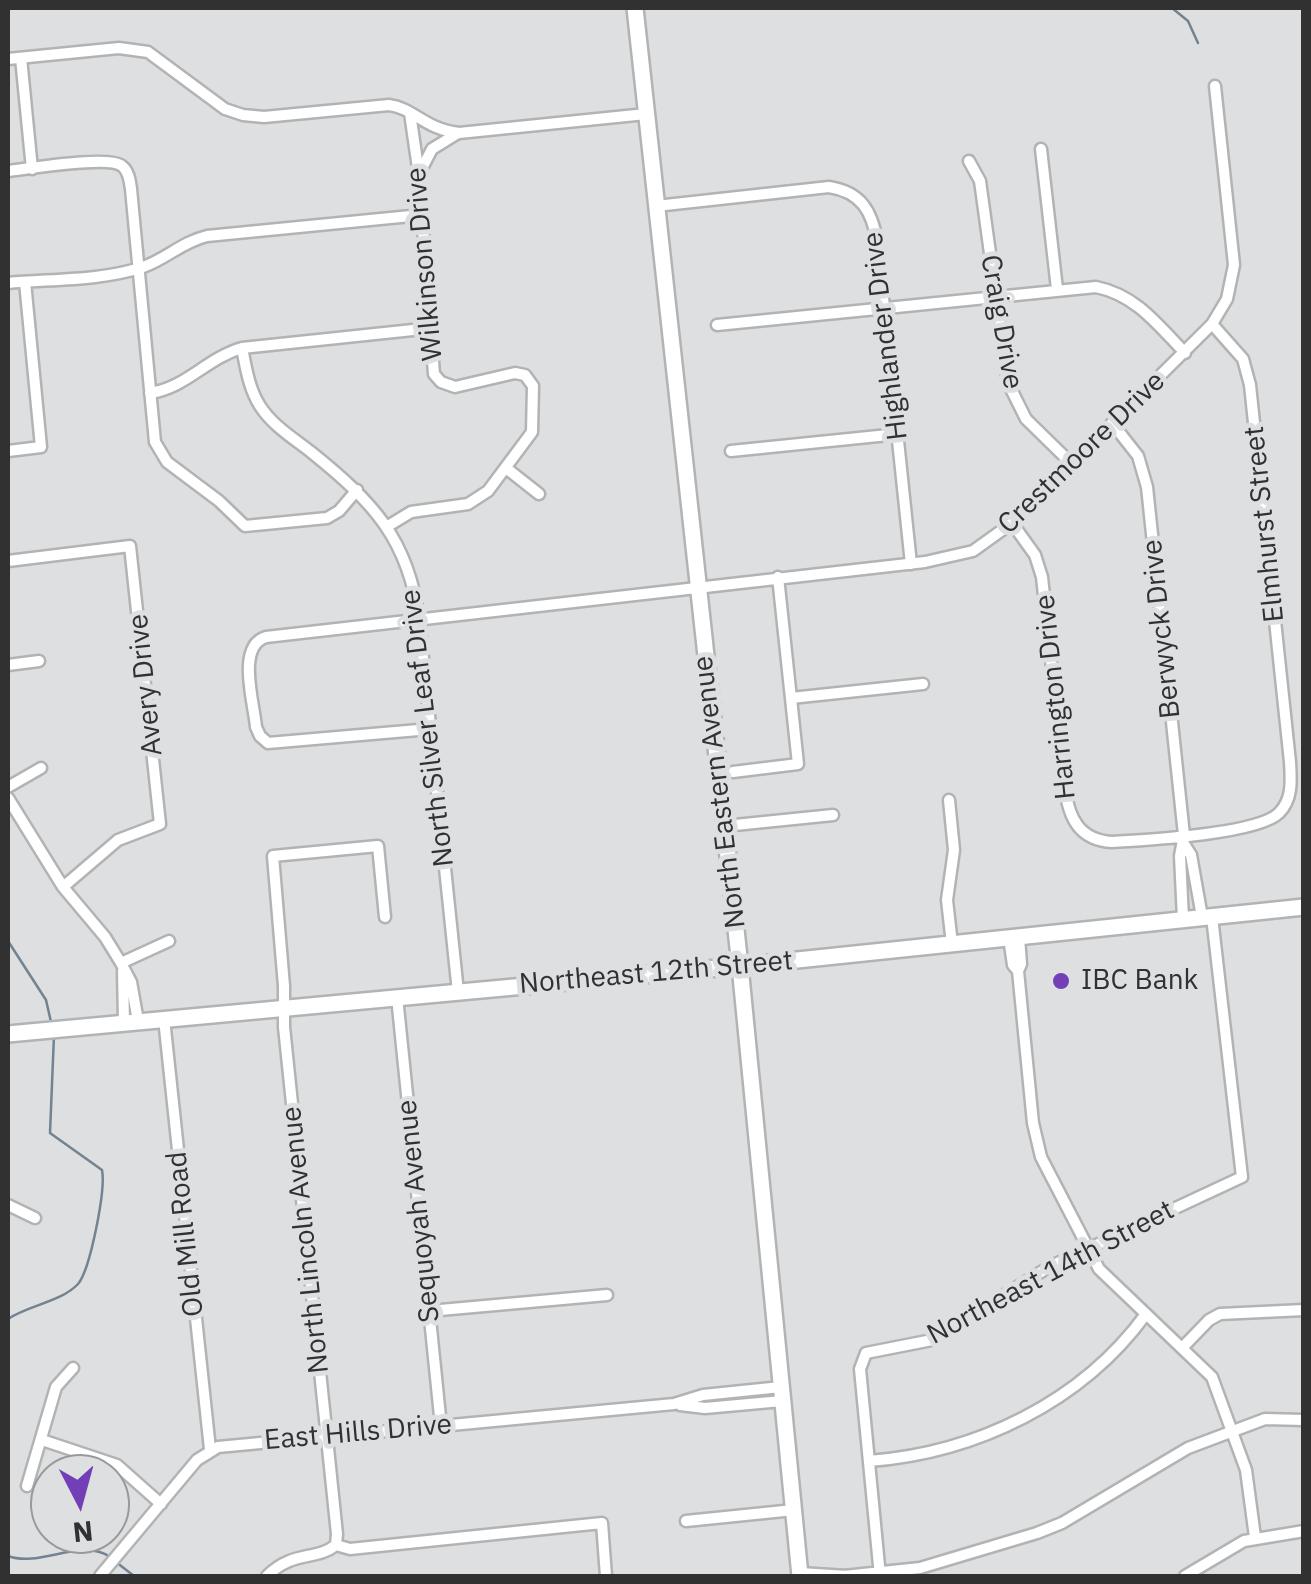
<!DOCTYPE html>
<html>
<head>
<meta charset="utf-8">
<style>
	body { margin:0 }
	#map { position:relative; width:1311px; height:1584px; overflow:hidden; background:#dddfe0; font-family:"IBM Plex Sans",sans-serif }
	canvas { display:block }
	.frame { position:absolute; inset:0; border:10px solid #313132; pointer-events:none }
	.north { position:absolute; left:30px; top:1454px; width:100px; height:100px; box-sizing:border-box; background:#dddfe0; border:2px solid #98999a; border-radius:50%; rotate:174deg; font-size:28px; font-weight:700; line-height:40px; text-align:center; color:#313132 }
	.north::after { content:''; display:block; margin:auto; width:35px; height:45px; background:#723fb6; clip-path:polygon(50% 0,100% 100%,50% 72%,0 100%) }
</style>
</head>
<body>
<div id="map">
<canvas width="1311" height="1584"></canvas>
<div class="frame"></div>
<div class="north">N</div>
</div>
<script>
const g = document.querySelector('canvas').getContext('2d');
g.lineJoin = 'round';
function strokePath(path, color, width, dash) {
  g.strokeStyle = color;
  g.lineWidth = width;
  g.lineCap = dash ? 'butt' : 'round';
  g.setLineDash(dash || []);
  g.stroke(path);
}
function label(font, color, halo, rows, align = 'center') {
  g.font = font + ' "IBM Plex Sans",sans-serif';
  g.lineWidth = 10;
  g.setLineDash([]);
  g.textBaseline = 'middle';
  g.strokeStyle = halo;
  g.fillStyle = color;
  for (const [text, x, y, turn = 0] of rows) {
    g.save();
    g.translate(x, y);
    g.rotate((+turn || 0) * Math.PI / 180);
    g.textAlign = isNaN(turn) ? turn : align;
    if (halo) g.strokeText(text, 0, 0);
    g.fillText(text, 0, 0);
    g.restore();
  }
}
const stream = new Path2D(`
	M1172 8 1188 21 1198 43
	M8 941 46 1000 51 1022
	M8 1319C29 1305 61 1302 78 1284 90 1270 106 1190 102 1170L50 1133 54 1035
	M8 1556C40 1568 81 1537 110 1557
	M116 1562 134 1576`);
const street = new Path2D(`
	M21 58 32 169
	M8 59 119 48 148 52 225 109 243 115 264 117 389 105C414 108 424 129 459 133L646 114
	M1041 149 1057 289
	M969 161 980 181 1008 383 1026 419 1072 464
	M8 171C27 169 109 155 122 166 129 171 130 182 131 189L155 442 167 462 219 501 245 526 327 518 339 511 357 490
	M420 172 432 149 458 133
	M656 206 829 187C861 192 872 211 877 241L911 564
	M8 283C51 279 101 281 143 267 166 259 182 242 207 236L421 215
	M717 325 1096 287C1136 295 1158 325 1185 353
	M242 348C246 368 249 389 260 406 272 425 293 438 311 452 372 501 409 539 419 620L458 992
	M150 393C186 388 207 358 242 348L432 328
	M1112 423 1138 456 1147 487 1184 835 1180 856 1183 919
	M8 451 41 447 25 282
	M731 451 898 434
	M506 468 539 494
	M1012 523 1035 555 1042 577 1065 789C1069 818 1079 840 1112 842 1146 840 1258 834 1279 813 1293 799 1291 780 1290 762L1250 385 1243 359 1212 324
	M388 526 411 512 468 504 488 491 532 432 533 386 525 375 515 373 455 387 441 382 434 374 419 175 410 113
	M8 561 130 546 160 824 118 840 63 887
	M8 665 39 661
	M791 698 923 684
	M430 729 268 743 260 736 256 727C254 703 236 646 266 637L925 562 973 551 1012 523 1212 324 1227 299 1234 265 1215 86
	M733 772 798 764 778 577
	M8 787 41 768
	M8 798 63 887 105 937 121 963 131 982 138 1021
	M949 800 954 850 947 900 952 944
	M725 826 833 815
	M1184 844 1191 855 1202 917
	M1009 938 1013 965 1018 971 1033 1123 1041 1157 1099 1269 1212 1377 1246 1470 1255 1537
	M121 963 169 941
	M123 971 124 1023
	M1018 971 1021 964 1019 937
	M397 997 441 1426
	M164 1019 210 1449
	M8 1205 35 1218
	M429 1311 607 1295
	M1183 1347 1209 1320 1220 1314 1304 1310
	M680 1405 705 1408 782 1401
	M42 1440 117 1465 161 1504
	M869 1461C976 1453 1082 1402 1146 1314
	M27 1486 56 1387 73 1368
	M686 1521 794 1510
	M336 1545 350 1549 602 1523 606 1576
	M800 1573 847 1576
	M100 1576 197 1460 218 1447 674 1404 703 1395 781 1387
	M267 1576C293 1550 316 1561 336 1545L337 1534 284 1027V986L273 856 378 846 385 917
	M844 1576 920 1568 1037 1533 1062 1523 1188 1448 1265 1419 1304 1420
	M880 1576 860 1369 866 1353 932 1340 1049 1267 1242 1177 1212 917
	M1185 1576 1244 1541 1304 1531`);
const secondary = new Path2D(`
	M635 8 740 966 800 1576
	M8 1034 740 966 1304 907`);
const markers = [
	[1061,981,10,"#723fb6"]
];
const streetNames = [
	["Wilkinson Drive",425,264,-95],
	["Craig Drive",1001,322,80],
	["Highlander Drive",886,336,-97],
	["Crestmoore Drive",1082,453,-44],
	["Elmhurst Street",1265,524,-96],
	["Berwyck Drive",1162,629,-96],
	["Avery Drive",146,685,-96],
	["Harrington Drive",1056,697,-96],
	["North Silver Leaf Drive",428,728,-97],
	["North Eastern Avenue",720,792,-97],
	["Northeast 12th Street",656,973,-5],
	["Sequoyah Avenue",419,1211,-96],
	["Old Mill Road",186,1234,-96],
	["North Lincoln Avenue",306,1240,-96],
	["Northeast 14th Street",1051,1273,-28],
	["East Hills Drive",358,1433,-5]
];
const poiNames = [
	["IBC Bank",1081,981]
];
strokePath(stream, '#738392', 2.5);
strokePath(street, '#b2b3b4', 15);
strokePath(secondary, '#b2b3b4', 20);
strokePath(street, '#fff', 10);
strokePath(secondary, '#fff', 15);
for (const [x, y, r, color] of markers) {
  const dot = new Path2D();
  dot.arc(x, y, r, 0, 2 * Math.PI);
  g.fillStyle = color;
  g.fill(dot);
  strokePath(dot, '#dddfe0', 4);
}
label('28px', '#313132', '#dddfe0', streetNames);
label('28px', '#313132', '#dddfe0', poiNames, 'left');
</script>
</body>
</html>
